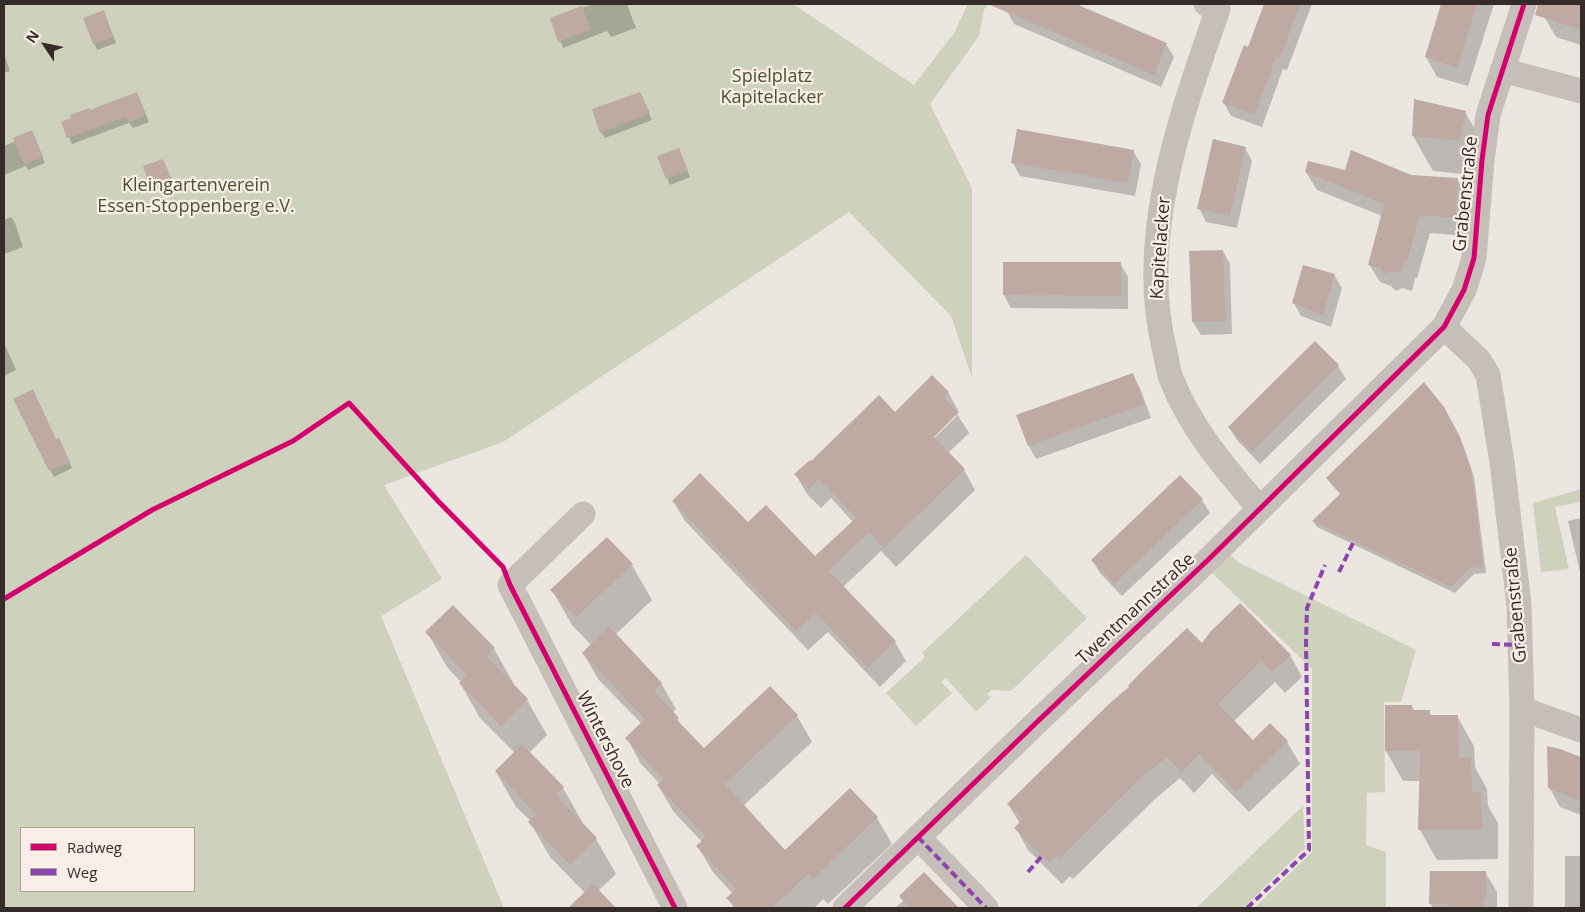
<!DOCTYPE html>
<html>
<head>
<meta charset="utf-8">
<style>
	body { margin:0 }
	#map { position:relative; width:1585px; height:912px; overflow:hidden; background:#ece6e1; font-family:"Open Sans",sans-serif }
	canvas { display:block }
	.frame { position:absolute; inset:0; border:5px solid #352b28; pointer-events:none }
	.legend { position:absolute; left:20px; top:827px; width:175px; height:65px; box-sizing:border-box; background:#f9efe8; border:1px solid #aba19b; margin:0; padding:6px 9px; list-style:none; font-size:15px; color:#352b28 }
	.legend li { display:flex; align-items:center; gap:10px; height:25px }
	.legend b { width:25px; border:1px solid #aba19b }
	.north { position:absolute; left:20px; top:20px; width:50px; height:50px; -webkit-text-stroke:4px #f9efe8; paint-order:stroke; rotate:304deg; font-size:14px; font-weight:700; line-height:20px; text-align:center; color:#352b28 }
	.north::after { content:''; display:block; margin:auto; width:18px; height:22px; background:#352b28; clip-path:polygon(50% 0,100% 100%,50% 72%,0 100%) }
</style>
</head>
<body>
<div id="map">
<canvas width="1585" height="912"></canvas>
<div class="frame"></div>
<ul class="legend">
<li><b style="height:6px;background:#d6006c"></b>Radweg</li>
<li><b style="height:6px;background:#8e44ad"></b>Weg</li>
</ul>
<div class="north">N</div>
</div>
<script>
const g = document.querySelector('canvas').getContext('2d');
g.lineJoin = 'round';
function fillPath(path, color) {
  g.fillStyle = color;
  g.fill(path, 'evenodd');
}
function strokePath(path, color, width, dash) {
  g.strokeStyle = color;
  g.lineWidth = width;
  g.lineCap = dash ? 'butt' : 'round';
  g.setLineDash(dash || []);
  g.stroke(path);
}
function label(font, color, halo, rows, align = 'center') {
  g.font = font + ' "Open Sans",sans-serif';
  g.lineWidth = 4.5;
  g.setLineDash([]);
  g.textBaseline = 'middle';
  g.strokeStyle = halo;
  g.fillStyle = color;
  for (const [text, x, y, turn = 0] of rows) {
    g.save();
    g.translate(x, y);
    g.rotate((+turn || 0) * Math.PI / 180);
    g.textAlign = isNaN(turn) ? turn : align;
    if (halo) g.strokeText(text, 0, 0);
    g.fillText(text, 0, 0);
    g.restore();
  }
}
const green = new Path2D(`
	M4 4H793L914 85 954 33 968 4H988L984 10 979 36 930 104 972 188V378L951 316 849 212 503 442 384 485 442 579 381 616 504 908H4ZM21 828H194V891H21Z
	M1581 489V502L1555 507 1569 569 1541 572 1533 503Z
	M1223 550 1240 563 1416 650 1401 702H1384L1385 792 1367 793 1366 845 1386 852V908H1254L1312 852V669L1206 567Z
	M1026 555 1087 618 1011 691 992 690 987 694 991 697 976 712 946 678 941 682 952 693 916 726 886 693 925 657 922 653Z
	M1303 806 1305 848 1243 908H1196Z`);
const shadow = new Path2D(`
	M593 4H627L636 28 611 37 607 31 563 48 551 19Z
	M1010 4H1073L1166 44 1174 57 1161 87 1014 24 1007 11Z
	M1265 4H1312L1287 70 1283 69 1262 127 1231 116 1224 103 1249 48Z
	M1442 4H1494L1468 86 1437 77 1426 57Z
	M1550 4H1581V45L1556 37 1545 18Z
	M104 12 116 43 97 50 85 19Z
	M4 53 10 71 4 73Z
	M137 93 149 122 133 128 129 123 72 144 63 122Z
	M643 100 652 120 605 138 601 132Z
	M1465 112 1485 147 1480 176 1433 171 1413 136Z
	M35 138 45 163 28 170 26 166 4 175V146L16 141Z
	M1245 148 1252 161 1237 228 1206 222 1199 208Z
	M679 149 690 177 670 185 659 157Z
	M1133 151 1141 164 1135 196 1020 176 1013 163Z
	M163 160 174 185 161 189H154L150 183Z
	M1346 171 1457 179 1468 197 1465 236 1430 233 1417 278H1415L1412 291 1402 288 1396 291 1391 286 1380 282 1369 264 1382 216 1317 190 1306 172Z
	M11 217 15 223 23 247 4 254V220Z
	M1223 251 1230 264 1232 334 1201 335 1193 322Z
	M1120 263 1128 277V309L1011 308 1004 295Z
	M1334 275 1342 288 1331 327 1301 316 1294 303Z
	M4 343 16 370 4 376Z
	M1315 343 1338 366 1346 379 1260 464 1237 440 1229 427Z
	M1132 374 1140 388 1151 418 1036 459 1029 446 1018 416Z
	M948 392 959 412 957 414 969 433 948 453 964 470 975 490 896 567 881 551 843 587 895 642 906 661 880 687 828 632 808 650 685 521 673 501 748 524 815 558 853 522 831 498 821 508 807 494 796 475 811 463 895 414ZM956 414V417L930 442 928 440Z
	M15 399 62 446 72 468 54 477Z
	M1447 415 1463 445 1474 477 1486 573 1474 574 1455 593 1317 527 1313 521 1341 495 1331 484 1327 478Z
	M1202 500 1210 513 1122 596 1100 573 1092 560Z
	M1581 518V576L1568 521Z
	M632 565 652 600 615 635 661 683 676 709 672 713 683 728 704 750 797 716 812 742 743 806 785 852 877 818 892 844 828 904 823 899 814 908H734L728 898 732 893 713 872 698 847 702 842 673 811 658 785 660 784 641 764 627 738 642 724 598 679 583 653 591 645 572 625 552 590Z
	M427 632 494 649 514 684 512 685 527 700 547 735 529 753 563 788 583 823 582 824 596 839 616 874 598 891 614 908H570L585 893 550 857 530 822 531 821 516 807 496 772 515 753 480 718 460 683 461 682 447 667Z
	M1203 645 1290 655 1302 677 1285 693 1275 682 1233 722 1253 742 1270 725 1287 742 1300 764 1249 812 1212 774 1194 793 1180 778 1154 800 1073 879 1070 876 1062 884 1028 850 1016 828 1020 824 1008 804Z
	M1412 706 1415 712H1429L1432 716H1457L1474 746 1475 767 1487 789 1488 806 1498 823V859L1437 860 1420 830 1421 781H1403L1386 751Z
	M1560 750 1581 759V815L1560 807 1549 787Z
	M1565 856H1581V908H1565Z
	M1485 872 1497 892V908H1433L1431 904Z
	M900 897 954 905 956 908H895L903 901Z`);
const building = new Path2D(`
	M988 4H1076L1167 43 1154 75Z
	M1264 4H1300L1280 58 1276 57 1255 115 1222 103 1244 45 1248 47Z
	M1441 4H1477L1457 68 1425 57Z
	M1538 4H1581V30L1535 15Z
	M582 6 591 30 558 42 550 18Z
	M104 10 113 37 93 44 83 18Z
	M137 92 146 115 128 123 126 117 67 138 61 122 71 118 70 115 89 108 90 110Z
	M640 92 650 113 600 133 592 109Z
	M1414 99 1466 111 1460 141 1412 136Z
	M1017 129 1134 150 1128 183 1011 163Z
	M32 130 43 157 24 164 13 138Z
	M1213 139 1246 147 1230 216 1197 209Z
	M679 148 688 171 666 179 657 156Z
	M1351 150 1411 175 1458 178 1456 218 1420 215 1407 261 1405 260 1401 273 1391 271 1384 274 1380 268 1368 265 1384 204 1305 172 1308 161 1345 170Z
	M163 159 171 178 157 184H149L143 166Z
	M1223 250 1226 321 1192 322 1189 251Z
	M1003 262H1121V296L1003 295Z
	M1303 265 1335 274 1323 315 1292 303Z
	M1315 341 1339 365 1252 452 1228 427Z
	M1133 373 1144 404 1028 446 1016 415Z
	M932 375 949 392 943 397 958 413 934 437 965 469 884 548 869 532 829 571 896 641 868 668 816 613 796 631 672 501 700 473 748 522 766 505 815 556 856 518 819 479 809 489 794 474 810 460 811 461 879 395 895 412Z
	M1424 382 1444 407 1460 437 1471 469 1476 502 1483 567 1470 568 1451 587 1312 521 1341 493 1326 478Z
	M33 389 56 439 59 438 70 462 49 471 13 399Z
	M1180 475 1203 499 1114 584 1091 560Z
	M607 537 633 564 576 617 550 590Z
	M1240 603 1291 655 1272 672 1261 661 1218 704 1253 740 1270 723 1288 741 1236 792 1199 754 1181 772 1167 757 1141 778 1060 858 1057 855 1049 863 1014 828 1023 819 1007 804 1110 703 1129 687 1128 686 1140 673 1187 628 1202 643 1211 631Z
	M453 605 495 648 486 656 528 699 501 726 459 683 467 675 425 632Z
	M609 626 662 683 654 691 679 718 677 720 704 748 770 686 798 715 725 784 785 850 850 788 878 817 813 879 808 874 772 908H736L726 898 736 889 696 846 706 837 657 785 663 779 625 738 645 719 582 653Z
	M1385 705H1412V710H1430V715H1458L1459 758 1471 757 1472 792H1481L1482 830H1418L1420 751H1385Z
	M522 744 564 787 556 795 597 838 570 865 528 822 536 814 495 771Z
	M1547 746 1560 749 1581 757V801L1548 788Z
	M1430 871H1486V898L1484 899V908H1447V904H1429Z
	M924 872 959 908H910L899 896Z
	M593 884 616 908H568Z`);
const minor = new Path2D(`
	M1206 4 1218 9C1181 115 1136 238 1165 352 1167 361 1168 370 1171 378 1190 428 1226 469 1260 509
	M1502 70 1581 91
	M1444 327 1479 360 1488 375 1502 462 1519 605 1522 709 1521 908
	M583 514 510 585 675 908
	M1522 709 1581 730
	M918 837 986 908
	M845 908 1037 722 1210 558 1444 327 1464 290 1474 258 1482 160 1488 115 1524 4`);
const quiet = new Path2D(`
	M1339 572 1354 541
	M1492 644 1520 645
	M918 837 986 908
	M1028 872 1042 856
	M1247 908 1309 850 1306 641 1307 608 1325 565`);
const cycleway = new Path2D(`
	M4 599 152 510 293 441 349 403 438 501 503 567 510 585 675 908
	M845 908 1037 722 1210 558 1444 327 1464 290 1474 258 1482 160 1488 115 1524 4`);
const parkNames = [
	["Spielplatz",772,77],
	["Kapitelacker",772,98],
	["Kleingartenverein",196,186],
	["Essen-Stoppenberg e.V.",196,207]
];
const streetNames = [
	["Grabenstraße",1466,194,-84],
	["Kapitelacker",1161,248,-86],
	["Grabenstraße",1516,605,-95],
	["Twentmannstraße",1136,609,-43],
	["Wintershove",605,740,63]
];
fillPath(green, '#ced1bb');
fillPath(shadow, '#0003');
fillPath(building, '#bfa9a3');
strokePath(minor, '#c5beb9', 25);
strokePath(quiet, '#8e44ad', 4, [8, 4]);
strokePath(cycleway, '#d6006c', 5);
label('18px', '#48522d', '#f9efe8', parkNames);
label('18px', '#352b28', '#f9efe8', streetNames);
</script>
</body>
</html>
